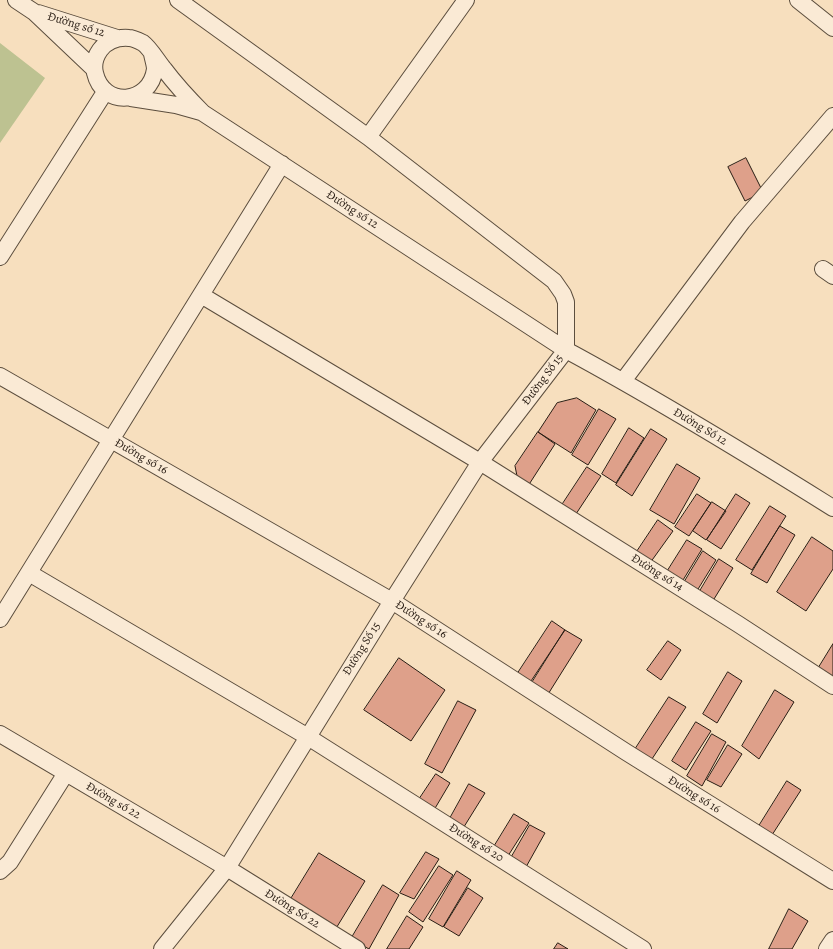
<!DOCTYPE html>
<html>
<head>
<meta charset="utf-8">
<style>
	body { margin:0 }
	canvas { display:block; background:#f7dfbe }
</style>
</head>
<body>
<canvas width="833" height="949"></canvas>
<script>
const g = document.querySelector('canvas').getContext('2d');
g.lineJoin = 'round';
function fillPath(path, color) {
  g.fillStyle = color;
  g.fill(path, 'evenodd');
}
function strokePath(path, color, width, dash) {
  g.strokeStyle = color;
  g.lineWidth = width;
  g.lineCap = dash ? 'butt' : 'round';
  g.setLineDash(dash || []);
  g.stroke(path);
}
function label(font, color, halo, rows, align = 'center') {
  g.font = font + ' Alegreya,serif';
  g.lineWidth = 3;
  g.setLineDash([]);
  g.textBaseline = 'middle';
  g.strokeStyle = halo;
  g.fillStyle = color;
  for (const [text, x, y, turn = 0] of rows) {
    g.save();
    g.translate(x, y);
    g.rotate((+turn || 0) * Math.PI / 180);
    g.textAlign = isNaN(turn) ? turn : align;
    if (halo) g.strokeText(text, 0, 0);
    g.fillText(text, 0, 0);
    g.restore();
  }
}
const green = new Path2D(`
	M0 43 45 78 0 143Z`);
const building = new Path2D(`
	M746 158 763 192 745 201 728 167Z
	M577 398 596 410 571 453 538 432 557 403Z
	M599 409 616 419 588 465 572 455Z
	M629 428 644 438 616 483 602 474Z
	M651 429 667 439 632 496 616 485Z
	M538 432 555 444 528 486 518 481 515 466Z
	M677 464 700 478 674 524 650 510Z
	M587 467 601 476 574 517 560 508Z
	M697 494 711 503 689 536 675 527Z
	M736 494 750 503 721 549 707 540Z
	M712 502 726 511 706 540 693 531Z
	M770 506 786 516 752 570 736 560Z
	M658 520 673 531 650 563 636 553Z
	M780 526 795 535 767 583 751 574Z
	M812 537 833 551V569L806 611 777 592Z
	M687 540 702 549 680 585 665 575Z
	M703 551 716 560 695 594 682 586Z
	M719 559 733 568 711 604 697 596Z
	M552 621 565 630 527 687 514 679Z
	M565 630 582 640 545 699 528 689Z
	M668 641 681 650 661 680 647 670Z
	M833 644V678L816 672Z
	M399 658 445 690 411 741 364 710Z
	M728 672 742 681 717 723 703 714Z
	M775 690 794 702 759 759 742 746Z
	M669 697 686 707 650 762 634 751Z
	M458 701 476 710 442 773 425 764Z
	M696 722 711 731 686 770 672 761Z
	M712 734 726 742 702 786 687 776Z
	M728 745 742 754 721 787 707 780Z
	M436 774 450 783 434 810 418 801Z
	M787 781 801 790 772 835 759 826Z
	M469 784 485 793 462 830 448 822Z
	M514 814 529 823 506 859 492 850Z
	M530 825 545 833 526 867 511 858Z
	M426 852 439 859 414 899 400 893Z
	M319 853 365 881 335 930 289 902Z
	M439 866 453 875 423 922 409 912Z
	M457 871 471 880 443 927 429 919Z
	M383 885 399 895 369 949 351 939Z
	M468 888 483 898 459 936 444 927Z
	M789 909 808 921 792 949H769Z
	M407 916 423 927 409 949H387Z
	M558 943 568 949H554Z`);
const minor = new Path2D(`
	M16 0 34 12 93 68
	M178 0 368 137 554 281 563 294 566 302V350
	M798 0 833 28
	M38 13 117 38
	M152 54C153 59 155 65 155 69 150 105 103 108 95 73 93 65 95 57 100 50 107 41 116 37 129 38 133 38 139 41 143 43 150 48 158 62 164 69 176 85 189 99 203 113L566 350C657 399 745 453 833 508
	M131 98 176 105 201 112
	M368 137 466 0
	M0 257 105 92
	M823 269 833 276
	M201 295 480 462 738 624 833 686
	M0 376 392 601 626 752 833 881
	M623 381 742 222 833 116
	M29 573 308 737 643 949
	M0 619 282 164
	M0 734 227 868 357 949
	M0 871 10 862 66 773
	M162 949 227 868 392 601 480 462 566 350
	M827 949 833 940`);
const streetNames = [
	["Đường số 12",76,25,17],
	["Đường số 12",352,210,33],
	["Đường Số 15",543,380,-53],
	["Đường Số 12",700,427,31],
	["Đường số 16",141,457,30],
	["Đường số 14",657,573,32],
	["Đường số 16",421,620,33],
	["Đường Số 15",362,649,-58],
	["Đường số 16",694,795,32],
	["Đường số 22",113,801,30],
	["Đường số 20",476,843,32],
	["Đường Số 22",292,909,32]
];
fillPath(green, '#bdc291');
fillPath(building, '#dea08a');
strokePath(building, '#291d14', 1);
strokePath(minor, '#5c4e3e', 18);
strokePath(minor, '#faead5', 16);
label('12px', '#291d14', '#faead5', streetNames);
</script>
</body>
</html>
